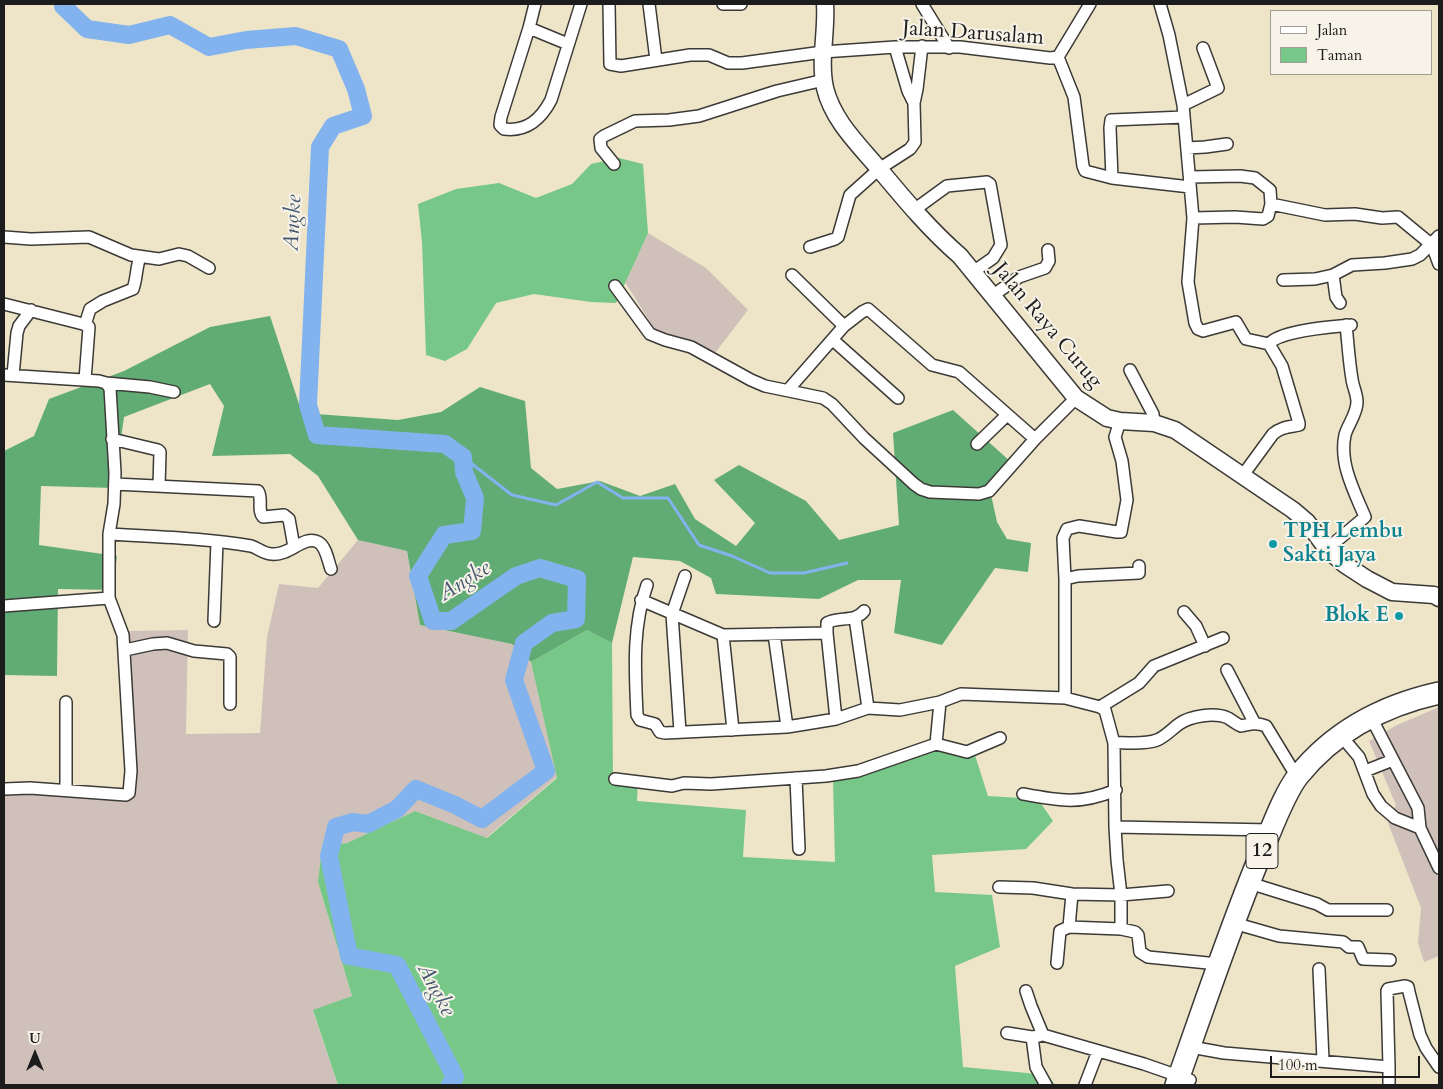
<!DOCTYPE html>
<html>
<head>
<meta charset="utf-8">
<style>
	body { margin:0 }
	#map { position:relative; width:1443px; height:1089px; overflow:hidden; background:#eee5c9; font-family:Cardo,serif }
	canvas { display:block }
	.frame { position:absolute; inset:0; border:5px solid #1c1c1c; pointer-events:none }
	.legend { position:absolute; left:1270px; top:10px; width:162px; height:65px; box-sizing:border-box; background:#f7f3e8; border:1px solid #9f9d96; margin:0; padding:6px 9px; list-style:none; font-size:15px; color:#1c1c1c }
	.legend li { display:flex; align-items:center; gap:10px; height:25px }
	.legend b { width:25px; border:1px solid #9f9d96 }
	.north { position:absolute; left:10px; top:1029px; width:50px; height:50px; -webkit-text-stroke:4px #f7f3e8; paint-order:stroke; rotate:0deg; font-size:14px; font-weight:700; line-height:20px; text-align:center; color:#1c1c1c }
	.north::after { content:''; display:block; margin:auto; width:18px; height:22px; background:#1c1c1c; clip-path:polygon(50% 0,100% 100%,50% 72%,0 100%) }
	.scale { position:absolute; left:1270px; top:1056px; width:150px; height:22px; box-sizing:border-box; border:2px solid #1c1c1c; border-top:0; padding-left:6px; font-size:15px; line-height:18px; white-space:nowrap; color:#1c1c1c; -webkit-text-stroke:4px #f7f3e8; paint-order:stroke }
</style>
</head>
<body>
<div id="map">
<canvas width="1443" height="1089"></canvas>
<div class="frame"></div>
<ul class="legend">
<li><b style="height:6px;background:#fff"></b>Jalan</li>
<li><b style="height:14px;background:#77c788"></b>Taman</li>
</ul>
<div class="north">U</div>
<div class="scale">100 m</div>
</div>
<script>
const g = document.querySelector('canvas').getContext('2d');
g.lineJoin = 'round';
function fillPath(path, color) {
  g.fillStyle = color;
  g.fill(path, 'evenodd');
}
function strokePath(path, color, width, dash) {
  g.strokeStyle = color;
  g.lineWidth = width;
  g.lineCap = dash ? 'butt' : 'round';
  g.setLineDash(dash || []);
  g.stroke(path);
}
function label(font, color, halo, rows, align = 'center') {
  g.font = font + ' Cardo,serif';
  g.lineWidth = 4;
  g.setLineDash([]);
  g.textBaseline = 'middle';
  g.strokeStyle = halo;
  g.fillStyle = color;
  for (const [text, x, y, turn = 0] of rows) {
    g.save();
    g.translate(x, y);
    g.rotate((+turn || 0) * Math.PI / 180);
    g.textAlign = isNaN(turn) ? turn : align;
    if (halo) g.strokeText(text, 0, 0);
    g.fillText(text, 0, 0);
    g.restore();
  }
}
const industrial = new Path2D(`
	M648 233 706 268 748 310 715 353 657 333 625 282Z
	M358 540 407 551 420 625 513 644 531 662 557 777 486 838 415 811 347 843 322 847 318 882 352 996 313 1011 338 1085H4V786L38 785 131 789 128 631 188 630 186 734 260 733 267 637 279 584 318 588Z
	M1439 707V956L1424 962 1418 943 1421 908 1388 823 1396 805 1369 741 1397 725Z`);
const green = new Path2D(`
	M619 158 643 164 648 233 616 303 591 302 534 294 496 303 467 349 445 361 426 355 422 242 418 204 456 189 499 183 536 198 572 184 591 164Z
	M587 630 612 643 613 780H638L637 801 746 810 743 857 835 862 833 781 934 747 974 752 988 796 1038 799 1053 821 1026 849 932 855 935 892 992 895 1000 947 955 966 963 1067 1048 1075 1055 1085H338L313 1010 352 996 318 882 322 847 347 843 415 811 487 838 557 778 531 662Z`);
const forest = new Path2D(`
	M270 316 302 413 398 420 441 412 480 387 525 401 531 468 557 489 600 481 640 496 675 484 695 519 736 546 755 523 714 480 739 465 806 501 839 540 899 525 893 433 953 410 1011 462 990 490 997 522 1007 539 1031 543 1028 572 995 568 942 645 894 633 901 580H858L819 599 716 594 711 578 680 561 633 557 612 643 587 630 531 662 512 644 420 625 407 551 358 540 318 476 290 454 212 456 224 406 210 384 124 417 114 488 41 486 39 545 117 556 113 590 58 589 57 676 4 675V451L34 436 49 399 124 371 210 327Z`);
const stream = new Path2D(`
	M463 457 512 495 556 505 597 482 623 498H668L699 545 732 556 770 573H804L847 563`);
const river = new Path2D(`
	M63 4V6L87 29 129 35 170 25 209 47 246 40 296 36 339 49 356 89 363 116 333 126 320 147 308 405 317 435 445 444 463 457 464 472 475 498 472 531 444 535 418 576 433 621H451L516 576 540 568 577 579 576 619 552 623 524 643 514 680 546 771 482 819 455 805 416 789 397 809 368 824 353 822 336 827 329 856 349 956 397 965 455 1077 450 1085`);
const street = new Path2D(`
	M535 4 529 28 501 117 500 125 504 129C527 132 541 119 551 100L581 4
	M609 4 610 64 621 66 690 55H709L728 63H742L823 52 895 47H960L1050 58 1058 57 1090 4
	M649 4 656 60
	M723 4H741
	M922 4 949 48
	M1160 4 1169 35 1183 105 1193 218 1188 282 1195 323 1198 329 1203 331 1236 322 1246 339 1269 344 1282 366 1299 423V425C1289 427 1281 427 1273 434L1243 475
	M529 28 568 44
	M895 47 908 91 914 103
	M1058 57 1074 97 1083 166 1085 171 1112 178 1190 187
	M1183 105 1218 88 1203 48
	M1187 148 1205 147 1227 144
	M614 164 601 148 600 139 604 136 635 121 669 120 699 116 777 91 824 80
	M1190 177 1240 176 1255 178 1270 190 1271 204 1325 215 1355 214 1382 218 1398 217 1432 245 1439 264
	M1112 178 1110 128 1111 120 1184 117
	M914 210 947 186 987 182 990 184 1001 245 993 258 973 272
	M1193 218 1235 217 1263 219 1268 216 1271 204
	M4 237 31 239 89 237 131 255 159 259 179 254 188 256 209 268
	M810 247 835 239 838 237 850 195 879 169 910 149 915 142 914 103 917 89 922 46
	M792 275 844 326
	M1333 275 1336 297 1340 303
	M1283 280 1315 279 1333 275 1352 265 1385 263 1412 259 1420 255 1439 236
	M615 286 650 334 665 340 691 347 751 380 765 386 823 398 832 404 864 438 914 484 921 489 930 492 979 494 989 491 1035 439 1076 398
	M992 296 1019 277 1045 268 1049 261 1048 250
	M4 304 87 325 89 327 85 380
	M85 325 90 309 103 301 133 289C137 278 136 267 140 257
	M833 340 898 398
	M1269 344C1280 330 1332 327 1351 325
	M1130 370 1153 414 1154 423
	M4 375 99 381 106 383 110 388 115 473 114 504 109 534V598L123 635 131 771 129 793 126 795 30 788 4 789
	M13 375 17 333 19 326 31 310
	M106 383 150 387 174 392
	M788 390 844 326 862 312 868 309 932 365 959 372 1035 439
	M112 439 158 450 160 452 159 486
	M977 444 1007 415
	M115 484 258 491C263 499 257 510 263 517L284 515 289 519 294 547
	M109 534C156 537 204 538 251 546 258 548 264 554 272 554 290 556 303 535 318 542 326 546 328 561 331 569
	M1327 549 1365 517C1354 491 1339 463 1345 435 1348 424 1357 414 1357 402 1357 394 1353 387 1352 379 1349 362 1348 343 1346 325
	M1065 579 1063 538 1067 529 1079 526 1117 532H1121L1127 500 1122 461 1115 437 1120 421
	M647 585C632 627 635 671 637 715L640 720 655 724 660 732 665 733 787 727 836 719 868 708 900 710 940 702 961 694 1065 698 1100 707 1105 710 1114 743C1128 742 1144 745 1157 740 1165 737 1172 729 1179 724 1190 716 1215 712 1228 718 1233 721 1236 724 1241 726 1251 724 1256 722 1266 726L1297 777
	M641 600 723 635 827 633V623C838 616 855 623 864 611
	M4 606 109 598
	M1184 612 1196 626 1205 646
	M855 618 868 708
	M214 621 217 542
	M827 633 836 719
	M774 634 787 727
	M723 635 733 730
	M125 650 153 644 167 643 194 651 227 654 230 657V704
	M1227 670 1254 722
	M1065 698V579L1078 576 1139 573V566
	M66 702V790
	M1100 707 1139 683 1154 666 1223 638
	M1376 727 1418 808 1420 828 1439 868
	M680 732 672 614 685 576
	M1114 743 1115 827 1117 860 1121 895V929L1135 932 1138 935 1140 952 1148 957 1218 964
	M936 744 940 702
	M1348 744 1359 757 1373 794 1381 806 1395 818 1420 828
	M1365 771 1393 760
	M796 778 799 849
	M615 779 672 786 684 783 711 784 826 776 858 771 936 744 967 752 1000 738
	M1023 794C1060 801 1080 805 1116 790
	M1115 827 1271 830
	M1259 886 1317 904 1328 910H1387
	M999 887 1033 888 1072 894 1121 895 1168 891
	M1244 926 1279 936 1343 942 1349 947H1358L1363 959 1390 960
	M1069 927 1121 929
	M1057 963 1060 931 1069 927 1072 894
	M1319 969 1323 1060
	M1026 991 1031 1006 1043 1035 1144 1064 1190 1080
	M1007 1033 1032 1037 1039 1036
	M1032 1037 1036 1067 1046 1085
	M1191 1047 1224 1053 1389 1067 1387 991 1388 989 1405 986 1408 987 1409 992 1420 1035 1426 1048 1439 1067
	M1085 1085 1098 1051
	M1389 1085V1067`);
const secondary = new Path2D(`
	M825 4C827 31 819 60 825 88 833 121 859 145 880 170 905 200 930 230 960 256L1076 398 1107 418 1120 421 1154 423 1175 430 1293 510 1307 522 1327 549 1344 564 1367 579 1392 592 1434 595 1439 598`);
const highway = new Path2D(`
	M1176 1085C1204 1007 1230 927 1262 851 1272 828 1284 794 1298 776 1334 731 1385 705 1439 693`);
const markers = [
	[1273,544,5,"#0f9aa8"],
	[1399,616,5,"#0f9aa8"]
];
const shields = [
	[1262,851,32]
];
const shieldNames = [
	["12",1262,851]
];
const streetNames = [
	["Jalan Darusalam",973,34,4],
	["Jalan Raya Curug",1047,326,50]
];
const cultureNames = [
	["TPH Lembu",1283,532],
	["Sakti Jaya",1283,556],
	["Blok E",1389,616,"right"]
];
const waterNames = [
	["Angke",294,223,-87],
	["Angke",465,582,-32],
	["Angke",435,990,62]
];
fillPath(industrial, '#cfc1ba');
fillPath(green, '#77c788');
fillPath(forest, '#61ac74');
strokePath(stream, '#82b3ee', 3);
strokePath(river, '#82b3ee', 18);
strokePath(street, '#3c3a36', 14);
strokePath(secondary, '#3c3a36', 19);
strokePath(highway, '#3c3a36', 24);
strokePath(street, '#fff', 11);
strokePath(secondary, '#fff', 16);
strokePath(highway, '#fff', 21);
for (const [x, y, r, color] of markers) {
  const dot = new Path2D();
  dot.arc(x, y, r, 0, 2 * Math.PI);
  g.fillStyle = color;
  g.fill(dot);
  strokePath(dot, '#f7f3e8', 2);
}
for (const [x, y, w] of shields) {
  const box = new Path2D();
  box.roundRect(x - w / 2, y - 17.5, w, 35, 4);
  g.fillStyle = '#f7f3e8';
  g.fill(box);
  strokePath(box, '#1c1c1c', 1);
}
label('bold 20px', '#1c1c1c', null, shieldNames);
label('21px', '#1c1c1c', '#f7f3e8', streetNames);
label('bold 21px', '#0d838f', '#f7f3e8', cultureNames, 'left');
label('italic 22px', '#455870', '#f7f3e8', waterNames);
</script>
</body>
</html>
